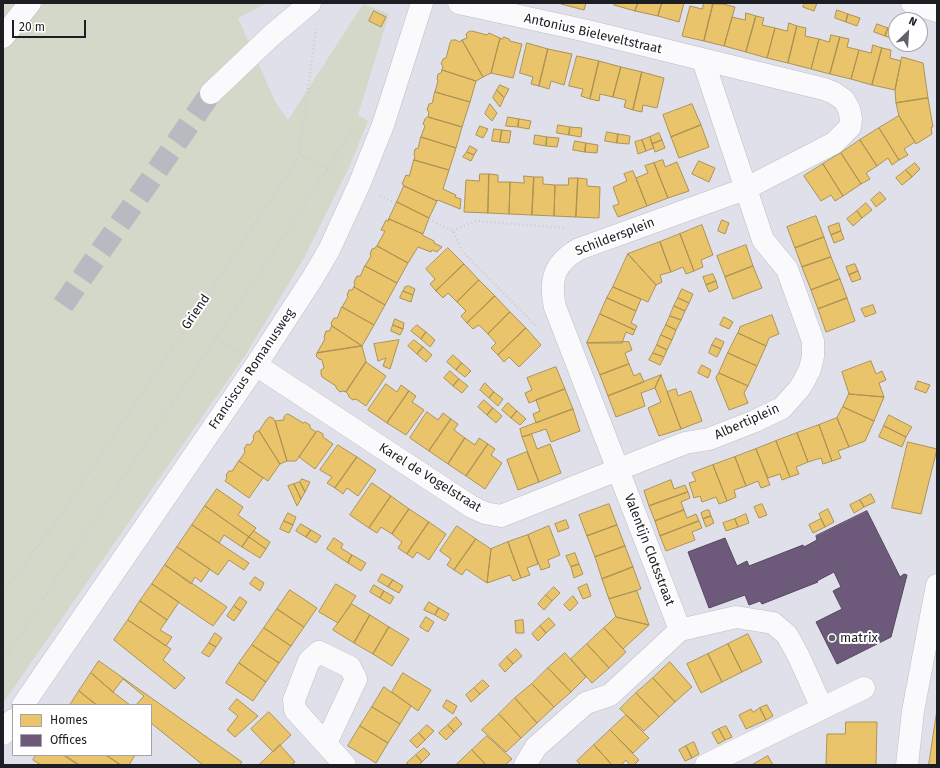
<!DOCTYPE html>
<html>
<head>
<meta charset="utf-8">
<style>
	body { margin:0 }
	#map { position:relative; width:940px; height:768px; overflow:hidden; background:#dfe0e9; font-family:"Fira Sans",sans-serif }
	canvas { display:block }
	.frame { position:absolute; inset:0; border:4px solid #1d1e23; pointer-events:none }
	.legend { position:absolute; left:12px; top:704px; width:140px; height:52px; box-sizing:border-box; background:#fff; border:1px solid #a5a5a7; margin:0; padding:5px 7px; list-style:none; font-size:12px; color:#1d1e23 }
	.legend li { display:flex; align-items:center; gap:8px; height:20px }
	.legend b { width:20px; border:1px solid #a5a5a7 }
	.north { position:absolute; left:888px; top:12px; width:40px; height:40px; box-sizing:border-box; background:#fff; border:1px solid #a5a5a7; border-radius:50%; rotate:25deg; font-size:11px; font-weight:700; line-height:16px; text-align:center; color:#1d1e23 }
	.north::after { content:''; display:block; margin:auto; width:14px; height:18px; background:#616268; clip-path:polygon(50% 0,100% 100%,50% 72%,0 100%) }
	.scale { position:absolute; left:12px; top:20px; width:74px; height:18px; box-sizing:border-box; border:2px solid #1d1e23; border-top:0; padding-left:5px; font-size:12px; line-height:14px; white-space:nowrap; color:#1d1e23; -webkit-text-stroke:3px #fff; paint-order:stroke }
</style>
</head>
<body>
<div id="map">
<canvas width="940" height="768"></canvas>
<div class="frame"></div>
<ul class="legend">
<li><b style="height:11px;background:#e9c46a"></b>Homes</li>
<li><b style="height:11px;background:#6d597a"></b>Offices</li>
</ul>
<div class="north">N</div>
<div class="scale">20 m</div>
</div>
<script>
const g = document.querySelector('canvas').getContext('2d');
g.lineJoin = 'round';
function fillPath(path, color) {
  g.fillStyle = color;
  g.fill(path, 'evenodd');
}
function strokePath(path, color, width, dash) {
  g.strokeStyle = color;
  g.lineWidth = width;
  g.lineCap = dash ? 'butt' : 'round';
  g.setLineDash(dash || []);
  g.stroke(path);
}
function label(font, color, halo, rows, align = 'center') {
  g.font = font + ' "Fira Sans",sans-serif';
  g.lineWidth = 4;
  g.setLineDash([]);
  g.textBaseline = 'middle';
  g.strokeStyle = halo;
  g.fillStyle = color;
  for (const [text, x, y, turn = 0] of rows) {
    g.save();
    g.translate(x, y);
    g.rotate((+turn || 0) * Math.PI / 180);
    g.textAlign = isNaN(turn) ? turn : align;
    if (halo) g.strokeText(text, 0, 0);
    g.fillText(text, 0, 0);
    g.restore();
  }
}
const green = new Path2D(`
	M3 3H267L238 18 275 101 288 120 363 4 389 14 358 115 368 121 350 165 304 258 246 354 3 703Z`);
const homes = new Path2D(`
	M561 3H586L584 10 561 4Z
	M615 3H638L635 11 614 5Z
	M638 3H662L658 16 635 11Z
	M662 3H684L679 22 658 16Z
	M704 3 713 4 704 41 682 36 690 6 702 9Z
	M805 3H817L814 11 803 7Z
	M713 4H723L735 7 724 46 704 41Z
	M837 10 848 14 846 22 835 18Z
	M374 11 386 17 381 27 369 21Z
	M746 13 756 16 746 52 724 46 732 17 745 20Z
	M848 14 860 18 857 26 846 22Z
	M756 16 764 18 762 25 775 28 767 58 746 52Z
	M789 23 797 26 788 63 767 58 775 28 787 31Z
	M877 24 888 28 885 36 874 32Z
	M797 26 806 28 805 36 819 39 811 69 788 63Z
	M888 28 896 31V40L885 36Z
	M472 31 487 35 489 33 500 38 491 73 483 77 462 40 467 38 466 34 468 32Z
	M831 35 840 37 830 74 811 69 819 39 829 42Z
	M504 37 509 39 510 41 522 44 513 78 491 73 500 38 502 39Z
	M840 37 849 39 847 47 859 50 851 79 830 74Z
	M452 40H456L459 42 462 40 483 77 476 81 442 70 443 66 441 64 443 59 446 58 450 43Z
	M527 43 548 49 539 86 531 84 533 77 520 73Z
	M873 45 882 48 872 85 851 79 859 50 871 53Z
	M882 48 891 50 890 58 901 61 895 90 872 85Z
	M548 49 572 54 564 85 551 81 549 89 539 86Z
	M577 56 599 61 590 99 581 96 583 89 569 86Z
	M902 57 923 63 928 98 896 103 895 90Z
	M599 61 621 67 613 97 600 94 599 101 590 99Z
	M621 67 642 72 633 110 624 107 626 100 613 97Z
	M442 70 476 81 470 102 435 92 438 81 437 79 438 74 441 73Z
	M642 72 664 78 657 108 643 105 642 112 633 110Z
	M500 85 509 89 504 98 497 90Z
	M497 90 504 98 500 107 493 98Z
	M435 92 470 102 462 127 428 117 429 112 427 110 429 104 432 103Z
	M928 98 933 127H931L932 134 916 144 899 116 896 103Z
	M490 104 497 113 492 121 485 114Z
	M692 104 701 125 671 137 663 115Z
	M899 116 915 142 904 149 908 155 899 160 879 128Z
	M428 117 462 127 456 148 421 137 425 126 423 124 425 119Z
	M508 117 519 119 518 127 506 126Z
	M519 119 531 121 529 129 518 127Z
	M558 125 570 127 569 135 557 133Z
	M701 125 709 147 679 158 671 137Z
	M480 126 488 129 483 138 476 135Z
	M570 127 582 128 581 137 569 135Z
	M879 128 899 160 892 165 888 158 877 166 860 140Z
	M494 129 502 130 500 142 492 141Z
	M502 130 511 131 509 143 500 142Z
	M607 132 618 134 617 143 605 141Z
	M659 133 662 140 652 144 650 137Z
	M618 134 630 136 629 144 617 143Z
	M535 135 547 137 546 146 534 144Z
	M421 137 456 148 449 170 414 160 415 157 414 155 415 149 418 148Z
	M547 137 559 138 557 147 546 146Z
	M650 137 654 148 646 151 642 140Z
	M642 140 646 151 638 154 635 142Z
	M662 140 665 148 655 152 652 144Z
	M860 140 877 166 866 173 870 179 861 184 841 153Z
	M575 141 586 143 585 152 573 150Z
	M586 143 598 145 597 153 585 152Z
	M470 146 477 150 474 155 467 152Z
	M467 152 474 155 471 161 463 157Z
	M841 153 861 184 843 196 823 164Z
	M414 160 449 170 443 189 456 195 455 197 461 199 460 209 438 200 437 201 404 186V185L402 184 406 175 409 176Z
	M663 160 665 167 677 162 689 191 668 198 654 163Z
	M699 161 715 168 709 182 692 174Z
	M654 163 668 198 647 206 636 178 648 173 645 166Z
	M915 163 920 169 912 177 906 170Z
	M823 164 843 196 835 201 831 195 821 201 804 176Z
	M906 170 912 177 902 185 896 178Z
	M633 171 647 206 618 217 613 206 619 204 613 187 627 181 624 174Z
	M480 174H489L488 213 464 212 466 180 479 181Z
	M489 174 498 175V182H510L509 214 488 213Z
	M524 176 534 177 532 215 509 214 510 182 524 183Z
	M534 177H543V184L555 185 554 216 532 215Z
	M569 178H578L576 217 554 216 555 185H568Z
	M578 178 587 179V186L600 187 599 218 576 217Z
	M404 186 437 201 429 218 397 202Z
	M880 192 886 199 876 207 871 200Z
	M397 202 429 218 423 234 389 219Z
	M866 203 872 210 862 218 857 211Z
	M857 211 862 218 853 226 847 219Z
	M816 216 824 237 795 248 787 227Z
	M389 219 423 234 422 235 434 241V243L442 247 437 252 432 250 431 252 418 247 408 263 377 246 385 231 381 230 386 220 388 221Z
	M722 220 729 223 725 234 718 231Z
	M839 223 841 231 831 235 828 227Z
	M702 225 713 255 701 260 703 267 694 271 680 234Z
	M841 231 844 239 834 243 831 235Z
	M680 234 694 271 686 274 683 267 671 272 660 242Z
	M824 237 831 257 802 267 795 248Z
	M660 242 671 272 660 275 662 282 656 285 628 254Z
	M746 245 753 266 725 277 717 256Z
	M377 246 408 263 397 283 365 266 371 256 370 254 372 249 375 248Z
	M448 248 464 264 436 291 430 284 435 279 426 269Z
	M628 254 656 285 648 302 613 287Z
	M831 257 840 279 811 290 802 267Z
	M464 264 479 280 457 302 448 293 443 298 436 291Z
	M855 264 858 271 849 275 846 267Z
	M365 266 397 283 385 305 354 287 355 284 354 282 357 276H360Z
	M753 266 762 288 733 299 725 277Z
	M858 271 861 279 852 282 849 275Z
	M713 274 716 281 706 285 703 277Z
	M840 279 847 298 818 309 811 290Z
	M479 280 495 296 467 323 461 316 466 311 457 302Z
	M716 281 718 288 709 292 706 285Z
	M409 286 415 289 413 295 403 291 405 287Z
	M354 287 385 305 374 325 342 307 348 297 347 295 349 290H352Z
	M613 287 641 299 636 311 607 298Z
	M682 289 693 294 689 303 678 298Z
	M403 291 413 295 411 302 400 298Z
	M495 296 510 312 488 334 479 325 473 329 467 323Z
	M607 298 636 311 631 323 637 326 635 330 600 314Z
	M678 298 689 303 685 311 674 306Z
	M847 298 855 321 826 332 818 309Z
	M873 305 876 313 865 317 861 309Z
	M674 306 685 311 681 320 670 316Z
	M342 307 374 325 362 346 332 326 331 323 334 318H337Z
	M510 312 526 328 498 355 491 348 496 343 488 334Z
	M600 314 635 330 633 335 626 332 622 343H587Z
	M772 315 779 334 769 338 766 346 738 333 740 327Z
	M670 316 681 320 676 330 666 325Z
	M724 317 733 322 729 329 720 325Z
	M395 319 404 323 403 329 393 325Z
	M393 325 403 329 400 335 391 331Z
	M417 325 426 332 421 339 411 331Z
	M666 325 676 330 672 340 661 335Z
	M332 326 362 346 317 353 325 339 324 337 326 331H329Z
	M526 328 541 345 519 367 509 357 504 362 498 355Z
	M426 332 435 340 430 347 421 339Z
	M738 333 766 346 757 366 728 353Z
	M661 335 672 340 667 350 657 345Z
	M716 338 724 342 721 349 712 345Z
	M399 340 390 369 383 366 386 358 378 361 374 344Z
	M414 340 423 347 417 354 408 346Z
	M629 342 632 350 625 353 629 364 600 375 587 343Z
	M657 345 667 350 664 357 653 353Z
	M712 345 721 349 717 357 709 353Z
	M362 346 366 362 346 392 343 391 340 392 336 388V386L322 377 321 374V370L324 368 322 360 319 359 316 356 317 353Z
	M423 347 432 355 426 362 417 354Z
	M653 353 664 357 660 365 649 360Z
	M728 353 757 366 748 386 719 373Z
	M453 355 462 363 456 370 447 362Z
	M871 361 876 374 882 371 886 380 879 383 884 397 849 394 842 372Z
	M366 362 386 376 366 406 356 399 353 400 349 397 348 394 346 392Z
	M462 363 471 371 465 377 456 370Z
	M629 364 634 376 640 373 644 382 608 396 600 375Z
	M702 365 711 370 708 378 698 373Z
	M556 367 565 389 529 403 525 393 532 390 527 378Z
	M450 371 459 379 453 386 444 378Z
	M719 373 748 386 744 393 748 403 729 410 716 378Z
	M661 375 681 429 659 436 648 408 661 402 655 388Z
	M661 375 655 388 641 393 645 406 616 417 608 396Z
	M459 379 468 386 462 393 453 386Z
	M918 381 930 385 926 393 915 389Z
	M485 383 494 392 489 398 480 390Z
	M386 384 397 392 401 385 409 391 387 423 368 410Z
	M565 389 573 409 536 423 533 414 540 411 536 400Z
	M676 389 678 396 691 391 702 421 681 429 667 392Z
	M409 391 416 396 412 402 424 410 406 435 387 423Z
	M494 392 503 399 498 406 489 398Z
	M849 394 884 397 874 421 843 407Z
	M484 400 493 408 487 415 478 407Z
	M508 403 517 411 511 418 502 410Z
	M843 407 874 421 865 441 849 447 837 418Z
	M493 408 502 416 496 423 487 415Z
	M573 409 580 431 551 442 546 429 522 437 520 429Z
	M517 411 526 419 520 425 511 418Z
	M427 412 438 420 443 413 451 419 429 451 410 438Z
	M287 414 290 415 303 423 305 422 310 425V428L316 432 296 461H287L275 421 284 420V417Z
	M889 415 912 427 906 437 884 426Z
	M270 417 273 418 275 421 287 461 280 464 259 431 267 419Z
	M837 418 849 447 838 451 841 458 832 461 819 425Z
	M451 419 458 424 454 430 465 438 448 464 429 451Z
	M819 425 832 461 823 464 821 458 808 462 797 433Z
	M884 426 906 437 902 447 879 437Z
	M259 431 280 464 268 481 239 461 245 452 244 449 247 444 250 445 254 439 253 436 256 432Z
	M318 431 323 434V437L333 444 315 469 299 457 316 432Z
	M797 433 808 462 796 467 799 474 790 477 776 441Z
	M532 435 537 449 550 444 561 473 539 482 522 437Z
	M465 438 475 445 479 438 488 444 466 476 448 464Z
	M776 441 790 477 782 480 780 474 768 478 756 449Z
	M908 442 937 449 921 514 892 508Z
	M488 444 495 449 491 455 502 463 485 489 466 476Z
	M338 445 357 457 335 488 327 483 332 477 320 470Z
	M756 449 770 485 761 488 758 481 746 486 735 457Z
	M527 452 539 482 518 490 507 460Z
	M357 457 376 470 358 496 347 488 343 494 335 488Z
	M735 457 746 486 734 490 736 497 727 501 713 465Z
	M239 461 263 478 249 498 225 481 227 478 226 475 229 471H232Z
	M713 465 727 501 719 504 716 497 702 502 700 496 694 498 689 483 696 481 692 473Z
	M302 479 310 482 305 492 300 482Z
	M671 480 674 489 685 485 688 492 649 506 644 491Z
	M300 482 305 492 301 499 294 484Z
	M372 483 391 496 369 528 350 515Z
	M294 484 301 499 297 506 288 486Z
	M217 489 243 507 238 515 256 528 249 537 205 506Z
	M688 492 690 498 681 502 684 510 655 521 649 506Z
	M871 494 875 502 864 507 860 500Z
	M391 496 409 509 392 534 381 527 377 533 369 528Z
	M860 500 864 507 854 513 850 505Z
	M609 504 617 525 587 536 579 515Z
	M762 504 767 515 759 518 754 507Z
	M205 506 249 537 242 547 224 535 219 543 192 525Z
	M409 509 429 522 407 554 398 548 402 542 392 534Z
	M828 509 834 522 825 527 819 514Z
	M684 510 687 518 696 514 699 521 660 536 655 521Z
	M707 510H709L711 516 703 519 701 513Z
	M288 513 296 517 293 525 284 521Z
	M746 514 749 523 738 527 735 519Z
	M711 516 714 523 706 527 703 519Z
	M735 519 738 527 726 531 723 523Z
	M821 519 825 527 813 533 809 525Z
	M566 520 569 528 558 532 555 524Z
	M284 521 293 525 289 533 280 529Z
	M699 521 702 528 692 532 695 540 666 551 660 536Z
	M429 522 446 534 429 560 417 552 413 558 407 554Z
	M301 524 311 530 306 537 296 531Z
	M192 525 249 563 244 570 229 560 218 575 177 547Z
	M617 525 625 546 595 557 587 536Z
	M457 526 476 539 454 570 447 565 451 559 440 551Z
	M549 526 560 555 548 560 550 567 541 570 528 535Z
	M311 530 321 536 316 543 306 537Z
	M254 531 270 542 266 549 249 537Z
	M528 535 538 564 527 568 530 575 521 578 508 542Z
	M249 537 266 549 260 558 242 547Z
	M334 538 343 544 341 548 352 555 348 563 327 549Z
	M476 539 491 549 487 583 466 569 462 575 454 570Z
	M508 542 521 578 513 581 510 575 487 583 491 549Z
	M625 546 633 567 602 579 595 557Z
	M177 547 210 569 201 582 195 577 191 584 165 565Z
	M575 553 579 564 571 567 566 556Z
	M352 555 366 563 361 571 348 563Z
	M579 564 583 574 574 578 571 567Z
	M165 565 227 607 213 626 152 584Z
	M633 567 641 589 609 599 602 579Z
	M382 574 393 580 388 587 378 581Z
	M255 577 264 583 260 591 250 584Z
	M393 580 403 586 399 593 388 587Z
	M152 584 179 602 167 620 140 601Z
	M336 584 356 596 338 623 319 612Z
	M587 584 591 596 583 599 578 588Z
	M374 585 384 591 380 598 370 592Z
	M554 587 560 593 552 601 546 595Z
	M290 590 317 608 304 627 277 609Z
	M384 591 394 597 390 604 380 598Z
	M637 591 649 625 616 617 609 599Z
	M546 595 552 601 544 610 538 604Z
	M573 596 578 603 570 611 564 605Z
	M240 597 247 602 241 611 234 606Z
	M140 601 167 620 160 630 172 637 166 646 128 620Z
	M429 602 439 608 435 615 424 610Z
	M352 604 370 615 354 643 333 630Z
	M234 606 241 611 234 621 227 616Z
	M439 608 449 614 445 621 435 615Z
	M277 609 304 627 291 646 264 628Z
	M370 615 389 627 373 654 354 643Z
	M426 617 434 622 428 632 420 627Z
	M616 617 649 625 623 649 604 628Z
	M549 618 555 625 546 633 540 626Z
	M128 620 171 649 163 660 185 678 175 689 114 640Z
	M523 620 524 633H516L515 621Z
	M540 626 546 633 538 641 532 634Z
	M389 627 409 639 392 666 373 654Z
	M264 628 291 646 279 663 252 645Z
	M604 628 626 652 609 668 587 644Z
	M215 633 222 638 216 647 209 643Z
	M748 634 762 662 742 672 728 644Z
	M209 643 216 647 209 657 202 653Z
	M587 644 609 668 592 683 571 659Z
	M728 644 742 672 722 682 708 654Z
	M252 645 279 663 266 682 239 663Z
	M516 649 522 656 513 664 507 657Z
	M565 653 586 677 571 692 548 668Z
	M708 654 722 682 701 693 687 664Z
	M507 657 513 664 505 672 499 665Z
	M99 661 242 762 239 765H203L151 723V705H136L144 696 123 679 113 692 91 673Z
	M670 662 692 687 675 702 653 678Z
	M239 663 266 682 253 701 226 683Z
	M548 668 571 692 554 707 532 684Z
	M91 673 113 692 130 705H97L79 691Z
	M403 673 431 690 418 711 392 692Z
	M653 678 675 702 659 717 636 693Z
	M483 680 489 686 480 694 474 688Z
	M532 684 554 707 537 723 515 698Z
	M384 687 411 706 400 724 372 707Z
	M474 688 480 694 471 702 466 695Z
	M79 691 96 705H70Z
	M636 693 659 717 644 731 620 709Z
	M515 698 537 723 521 738 499 714Z
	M237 699 258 716 235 737 227 730 238 716 229 709Z
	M447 700 457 706 453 714 443 707Z
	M767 705 773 716 766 720 760 708Z
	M372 707 400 724 388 743 360 726Z
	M760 708 766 720 746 729 739 715 751 709 753 712Z
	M937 710V765H929Z
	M269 712 291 735 273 752 251 729Z
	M499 714 521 738 506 752 482 730Z
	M626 715 649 738 633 753 610 730Z
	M456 717 462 724 454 732 448 725Z
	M846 722H877L876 765H826L827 734H845Z
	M427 725 434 731 425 740 419 733Z
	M448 725 454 732 446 740 439 733Z
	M360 726 388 743 376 763 348 746Z
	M726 726 732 737 725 740 719 729Z
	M719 729 725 740 718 744 712 733Z
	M610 730 639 760 634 765H630L626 760 621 765H612L594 745Z
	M419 733 425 740 417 748 410 741Z
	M487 736 512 759 505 765H486L472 750Z
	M694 742 699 754 692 758 686 746Z
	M280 745 295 762 291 765H259Z
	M594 745 612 765H581L577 761Z
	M686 746 692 758 685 761 679 750Z
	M424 748 430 754 422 762 416 755Z
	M472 750 486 765H456Z
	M36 755H63L78 765H41L33 760Z
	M65 755H106L121 765H80Z
	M106 755H135L129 765H121Z
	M416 755 422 762 419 765H409L407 763Z
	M768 756 773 765H752Z`);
const offices = new Path2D(`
	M867 511 900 577 904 574 907 575 891 637 837 664 816 622 842 609 833 591 841 587 834 572 817 581 818 582 762 604 760 601 749 605 745 595 709 608 688 552 725 538 737 566 747 561 749 566 803 545 804 547 817 540 816 536Z`);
const minorTunnel = new Path2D(`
	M63 305 211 93`);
const path = new Path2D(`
	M299 154 338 174
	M380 196 396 203
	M429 219 453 231 462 251 536 326
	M453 231 475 221 566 228
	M216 338 237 352
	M3 594 69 503 294 165 299 154 316 29
	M3 660 355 127`);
const minor = new Path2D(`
	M459 3 583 30 824 89 834 93 844 100 849 109 851 119 850 127 834 143 745 189 579 249C554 263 549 280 555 307L680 630
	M912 3 937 11
	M3 37 30 3
	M211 93 271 36 310 3
	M256 365 472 507 485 513 501 516 685 443 709 439 755 421 782 408 799 389 804 381 810 369 813 356V341L787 269 763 240 703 60
	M23 705 256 365 312 279 329 250 359 185 383 125 422 3
	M3 734 13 720
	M326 743 356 679 350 667 319 652 309 661 294 700 295 710 345 765
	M525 765 536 747 586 703 610 695 680 630 736 617 773 623 787 635 799 657 822 708
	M706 765 864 688
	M907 765 913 711 937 585`);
const markers = [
	[832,638,4,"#616268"]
];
const streetNames = [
	["Antonius Bieleveltstraat",593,34,13],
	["Schildersplein",615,237,-21],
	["Griend",196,312,-56],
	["Franciscus Romanusweg",252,369,-56],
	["Albertiplein",747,422,-24],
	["Karel de Vogelstraat",430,478,32],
	["Valentijn Clotsstraat",649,550,69]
];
const poiNames = [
	["matrix",840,638]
];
fillPath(green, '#d4d8c8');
fillPath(homes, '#e9c46a');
strokePath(homes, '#ac9255', 1);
fillPath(offices, '#6d597a');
strokePath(offices, '#554760', 1);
strokePath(minorTunnel, '#b8b9c1', 22, [22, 11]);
strokePath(minor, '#bebec5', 23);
strokePath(path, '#cdcdd0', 2.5, [1, 3]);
strokePath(minor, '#fafafc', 22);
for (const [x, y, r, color] of markers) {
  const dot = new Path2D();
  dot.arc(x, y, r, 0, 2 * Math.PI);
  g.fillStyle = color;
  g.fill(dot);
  strokePath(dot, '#fff', 1.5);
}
label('13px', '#1d1e23', '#fff', streetNames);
label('13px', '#1d1e23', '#fff', poiNames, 'left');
</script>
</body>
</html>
